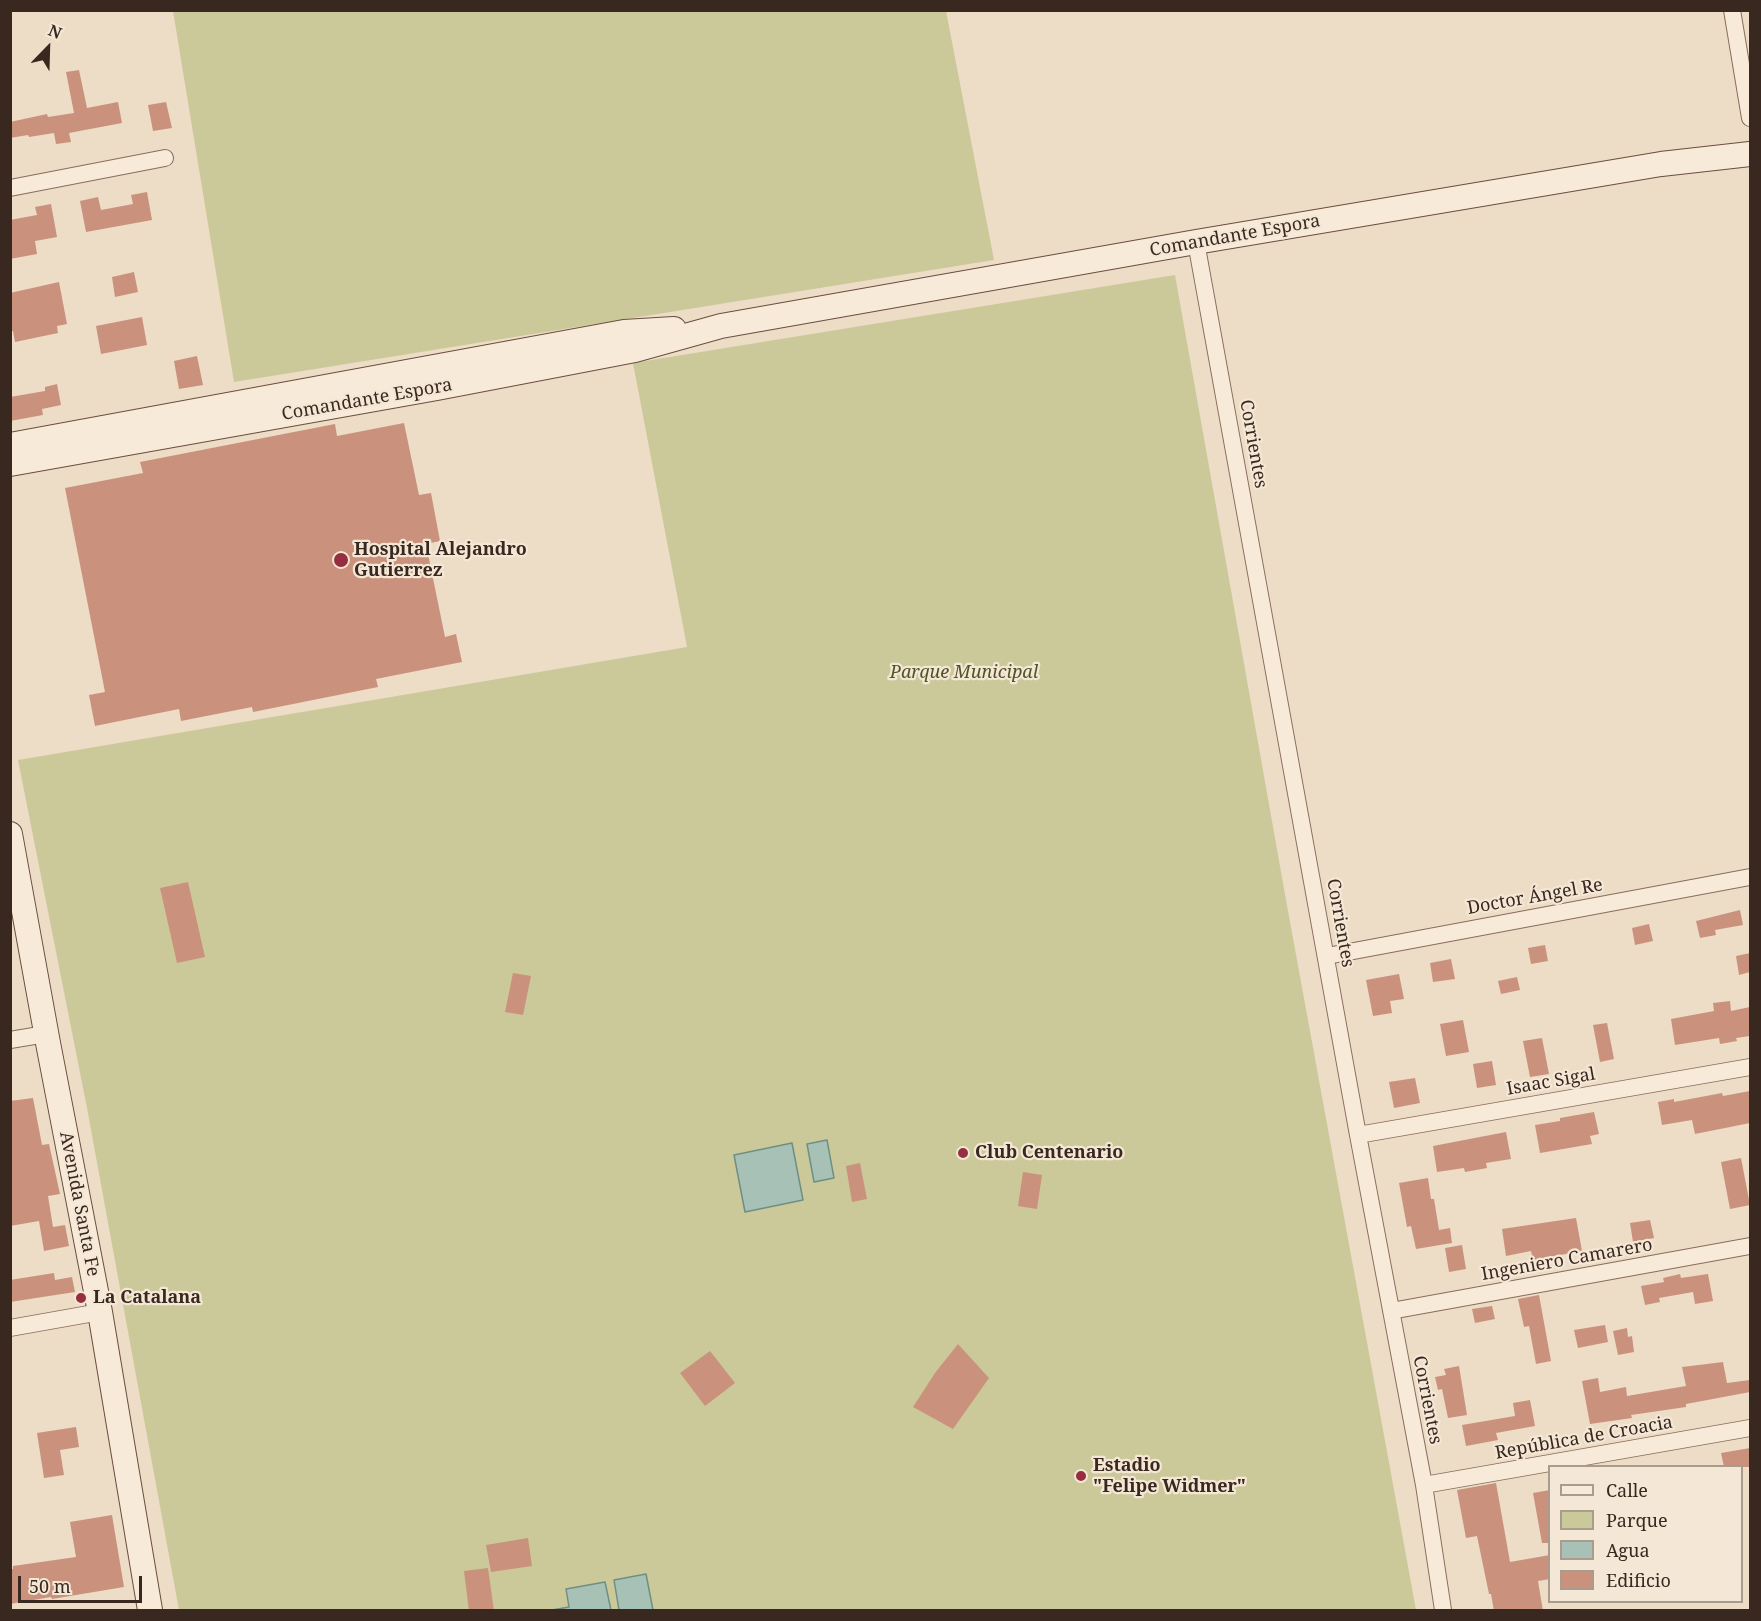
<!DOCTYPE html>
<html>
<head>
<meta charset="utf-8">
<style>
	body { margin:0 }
	#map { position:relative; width:1761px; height:1621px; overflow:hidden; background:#eddcc6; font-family:"Noto Serif",serif }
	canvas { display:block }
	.frame { position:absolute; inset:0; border:12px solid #382820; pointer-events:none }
	.legend { position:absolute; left:1548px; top:1465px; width:195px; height:138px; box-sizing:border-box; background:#f5e7d5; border:2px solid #a99b8d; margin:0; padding:8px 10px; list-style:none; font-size:18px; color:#382820 }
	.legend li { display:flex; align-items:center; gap:12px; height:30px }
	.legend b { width:30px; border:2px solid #a99b8d }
	.north { position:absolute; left:18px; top:18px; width:60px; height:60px; -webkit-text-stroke:4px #f5e7d5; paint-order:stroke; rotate:23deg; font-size:16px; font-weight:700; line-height:24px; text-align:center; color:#382820 }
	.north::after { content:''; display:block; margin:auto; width:21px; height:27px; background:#382820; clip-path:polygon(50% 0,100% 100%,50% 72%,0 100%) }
	.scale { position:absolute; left:18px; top:1576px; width:124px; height:27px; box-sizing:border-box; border:3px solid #382820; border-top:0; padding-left:8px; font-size:18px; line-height:21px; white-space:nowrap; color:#382820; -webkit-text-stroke:4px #f5e7d5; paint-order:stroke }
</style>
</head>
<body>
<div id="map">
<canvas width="1761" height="1621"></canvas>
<div class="frame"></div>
<ul class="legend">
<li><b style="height:8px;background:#f8ead9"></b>Calle</li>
<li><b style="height:16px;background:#cbc99a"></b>Parque</li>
<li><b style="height:16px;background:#a7c1b6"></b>Agua</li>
<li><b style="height:16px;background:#ca927d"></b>Edificio</li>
</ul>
<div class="north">N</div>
<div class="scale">50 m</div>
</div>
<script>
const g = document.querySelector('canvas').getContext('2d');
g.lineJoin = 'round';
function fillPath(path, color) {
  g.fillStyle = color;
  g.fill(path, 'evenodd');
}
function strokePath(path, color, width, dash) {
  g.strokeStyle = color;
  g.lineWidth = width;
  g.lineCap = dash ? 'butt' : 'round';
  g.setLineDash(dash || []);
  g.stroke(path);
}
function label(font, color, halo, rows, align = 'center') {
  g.font = font + ' "Noto Serif",serif';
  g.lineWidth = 4.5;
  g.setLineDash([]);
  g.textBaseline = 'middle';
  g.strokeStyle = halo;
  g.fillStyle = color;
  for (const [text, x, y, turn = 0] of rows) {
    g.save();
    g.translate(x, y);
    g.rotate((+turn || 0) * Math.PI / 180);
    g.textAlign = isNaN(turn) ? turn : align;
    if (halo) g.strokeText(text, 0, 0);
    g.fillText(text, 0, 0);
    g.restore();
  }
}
const green = new Path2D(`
	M173 11H946L994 260 234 382Z
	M1175 275 1286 900 1416 1610H179L87 1108 18 760 687 647 633 363Z`);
const water = new Path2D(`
	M827 1140 834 1178 814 1182 807 1144Z
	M792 1143 803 1200 745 1212 734 1155Z
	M646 1574 653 1610H619L614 1580Z
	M605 1582 611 1610H552L569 1607 566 1589Z`);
const building = new Path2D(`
	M79 70 87 108 118 102 122 123 69 133 71 142 56 144 54 133 29 137 28 135 10 138V122L47 114 48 117 74 113 66 72Z
	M166 102 172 128 153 131 148 105Z
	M147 192 152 220 86 232 80 201 98 197 101 210 133 204 131 195Z
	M51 204 57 237 35 241 37 254 10 259V220L37 215 35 207Z
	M134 272 138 292 115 297 112 277Z
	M59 282 67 324 57 326 58 333 15 342 13 331H10V293Z
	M142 317 147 345 101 354 96 326Z
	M197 356 203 385 179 389 174 361Z
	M57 384 61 405 42 409 43 415 10 421V397L45 391V387Z
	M404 423 419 495 431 493 440 541 426 544 445 637 456 634 462 662 376 679 378 687 253 712 252 707 181 721 179 709 95 726 89 695 105 692 65 488 143 473 140 462 335 424 337 436Z
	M188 882 205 957 177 963 160 888Z
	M1740 910 1743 925 1715 930 1716 935 1700 938 1696 921Z
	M1649 924 1653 941 1635 945 1632 928Z
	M1545 945 1548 961 1531 964 1528 948Z
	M1750 953V972L1739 975 1736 956Z
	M1451 959 1455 979 1433 982 1430 963Z
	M513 973 531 976 523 1015 505 1012Z
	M1399 974 1404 999 1390 1001 1392 1013 1373 1016 1366 980Z
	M1517 977 1520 990 1501 994 1498 981Z
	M1730 1001 1731 1011 1750 1007V1036L1736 1038 1737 1041 1720 1044 1719 1038 1675 1045 1671 1019 1714 1011 1713 1003Z
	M1463 1020 1469 1052 1446 1056 1440 1024Z
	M1607 1023 1614 1059 1600 1062 1593 1025Z
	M1542 1038 1549 1074 1530 1077 1523 1041Z
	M1492 1061 1496 1085 1477 1088 1473 1064Z
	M1415 1078 1420 1103 1394 1108 1389 1082Z
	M1750 1091V1123L1695 1134 1692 1120 1662 1125 1658 1102 1674 1099V1102L1722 1093 1723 1096Z
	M33 1098 42 1145 49 1144 60 1194 48 1196 53 1227 65 1225 69 1246 44 1251 39 1221 10 1226V1101Z
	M1594 1112 1599 1134 1590 1136 1592 1144 1540 1153 1535 1125 1560 1121V1118Z
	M1506 1132 1511 1159 1486 1163 1487 1168 1465 1172 1464 1168 1437 1172 1433 1146Z
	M1741 1158 1750 1205 1730 1209 1721 1162Z
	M860 1163 867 1199 852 1202 846 1166Z
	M1023 1172 1042 1175 1037 1209 1018 1206Z
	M1428 1178 1431 1199H1434L1439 1230 1450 1228 1452 1243 1416 1249 1411 1226 1407 1227 1399 1183Z
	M1576 1218 1582 1251 1533 1260 1531 1251 1506 1256 1502 1229Z
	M1650 1220 1654 1238 1633 1242 1630 1223Z
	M1462 1245 1466 1269 1449 1272 1445 1248Z
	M54 1273 55 1280 72 1277 75 1292 10 1302V1280Z
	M1680 1274 1681 1278 1708 1274 1713 1301 1695 1304 1693 1292 1659 1298 1660 1302 1645 1305 1641 1286 1664 1282 1663 1278Z
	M1539 1295 1551 1361 1536 1364 1529 1326 1524 1327 1518 1299Z
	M1492 1306 1495 1319 1475 1323 1472 1309Z
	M1605 1325 1608 1342 1578 1348 1574 1330Z
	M1627 1328 1628 1337 1632 1336 1634 1352 1618 1355 1613 1331Z
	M958 1344 989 1378 953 1429 913 1407 935 1373Z
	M710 1351 735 1383 705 1406 680 1373Z
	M1723 1362 1727 1383 1750 1380V1392L1686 1404V1407L1631 1415 1632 1418 1590 1424 1582 1381 1598 1378 1600 1392 1626 1387 1627 1396 1686 1386 1682 1367Z
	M1459 1366 1467 1415 1448 1418 1442 1389 1438 1390 1435 1377 1446 1375 1444 1369Z
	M1530 1400 1535 1426 1496 1433 1498 1440 1466 1446 1462 1425 1515 1416 1513 1403Z
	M76 1427 79 1447 60 1450 64 1475 44 1478 37 1433Z
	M1750 1448V1467H1724L1721 1453Z
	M1496 1483 1510 1562 1550 1555V1579L1538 1581 1543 1611H1494L1491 1594H1489L1477 1536 1466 1538 1457 1490Z
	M1550 1490V1543H1542L1533 1493Z
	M112 1515 124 1587 52 1599 51 1597 10 1604V1569H13V1566L76 1557 70 1522Z
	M528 1538 532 1566 491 1572 486 1545Z
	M488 1568 494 1611H469L464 1571Z`);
const street = new Path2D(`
	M1732 10 1750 118
	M10 188 165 158
	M1196 242 1358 1135 1424 1485 1443 1610
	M1327 956 1750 877
	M10 1040 46 1034
	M1358 1135 1750 1067
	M1391 1311 1750 1246
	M10 1328 100 1312
	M1424 1485 1750 1428`);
const secondary = new Path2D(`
	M10 445 624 332 674 329
	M10 464 437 388 635 350 721 326 1196 242 1661 164 1750 154
	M10 834 48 1043 100 1312 150 1610`);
const markers = [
	[341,560,8,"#952e3e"],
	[963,1153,6,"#952e3e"],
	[81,1298,6,"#952e3e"],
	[1081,1476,6,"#952e3e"]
];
const streetNames = [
	["Comandante Espora",1235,236,-10],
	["Comandante Espora",367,400,-10],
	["Corrientes",1253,444,80],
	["Doctor Ángel Re",1535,897,-10],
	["Corrientes",1340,923,80],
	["Isaac Sigal",1551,1082,-10],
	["Avenida Santa Fe",79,1204,79],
	["Ingeniero Camarero",1567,1260,-10],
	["Corrientes",1427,1400,79],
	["República de Croacia",1584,1438,-10]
];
const poiNames = [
	["Hospital Alejandro",354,550],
	["Gutierrez",354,571],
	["Club Centenario",975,1153],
	["La Catalana",93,1298],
	["Estadio",1093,1466],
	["\"Felipe Widmer\"",1093,1487]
];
const parkNames = [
	["Parque Municipal",964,673]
];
fillPath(green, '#cbc99a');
fillPath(water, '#a7c1b6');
strokePath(water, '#6e8f82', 1.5);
fillPath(building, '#ca927d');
strokePath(street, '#886d5c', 18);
strokePath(secondary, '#6a4e3f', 26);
strokePath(street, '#f8ead9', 16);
strokePath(secondary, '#f8ead9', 24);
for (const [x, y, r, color] of markers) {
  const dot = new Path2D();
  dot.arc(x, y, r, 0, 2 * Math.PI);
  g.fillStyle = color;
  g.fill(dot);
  strokePath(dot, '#f5e7d5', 2);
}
label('18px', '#382820', '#f5e7d5', streetNames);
label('bold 18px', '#382820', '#f5e7d5', poiNames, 'left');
label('italic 18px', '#4f5427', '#f5e7d5', parkNames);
</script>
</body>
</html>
